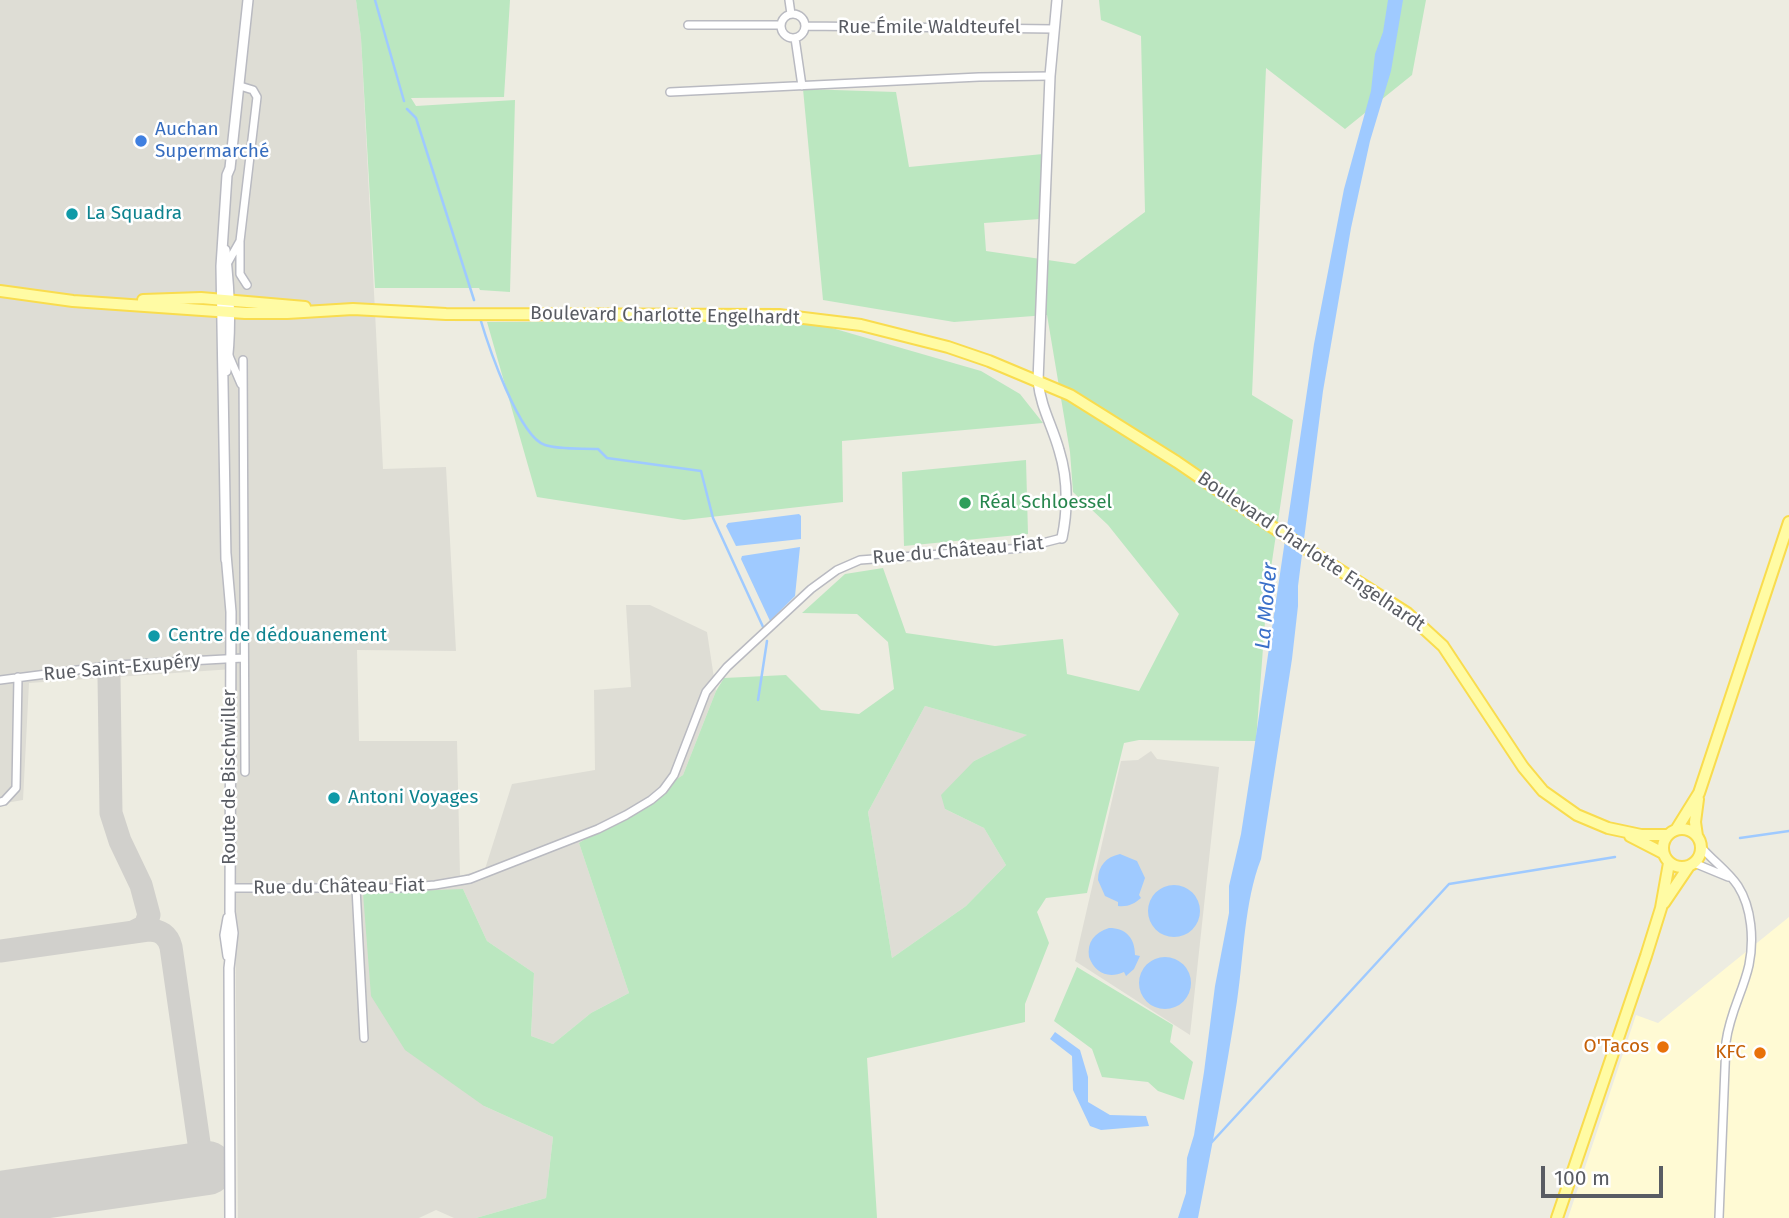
<!DOCTYPE html>
<html>
<head>
<meta charset="utf-8">
<style>
	body { margin:0 }
	#map { position:relative; width:1789px; height:1218px; overflow:hidden; background:#edece1; font-family:"Fira Sans",sans-serif }
	canvas { display:block }
	.scale { position:absolute; left:1541px; top:1166px; width:122px; height:32px; box-sizing:border-box; border:4px solid #595c63; border-top:0; padding-left:9px; font-size:21px; line-height:24px; white-space:nowrap; color:#595c63; -webkit-text-stroke:5px #fff; paint-order:stroke }
</style>
</head>
<body>
<div id="map">
<canvas width="1789" height="1218"></canvas>
<div class="scale">100 m</div>
</div>
<script>
const g = document.querySelector('canvas').getContext('2d');
g.lineJoin = 'round';
function fillPath(path, color) {
  g.fillStyle = color;
  g.fill(path, 'evenodd');
}
function strokePath(path, color, width, dash) {
  g.strokeStyle = color;
  g.lineWidth = width;
  g.lineCap = dash ? 'butt' : 'round';
  g.setLineDash(dash || []);
  g.stroke(path);
}
function label(font, color, halo, rows, align = 'center') {
  g.font = font + ' "Fira Sans",sans-serif';
  g.lineWidth = 5;
  g.setLineDash([]);
  g.textBaseline = 'middle';
  g.strokeStyle = halo;
  g.fillStyle = color;
  for (const [text, x, y, turn = 0] of rows) {
    g.save();
    g.translate(x, y);
    g.rotate((+turn || 0) * Math.PI / 180);
    g.textAlign = isNaN(turn) ? turn : align;
    if (halo) g.strokeText(text, 0, 0);
    g.fillText(text, 0, 0);
    g.restore();
  }
}
const commercial = new Path2D(`
	M1789 917V1218H1568L1636 1015 1658 1023Z`);
const industrial = new Path2D(`
	M0 0H356L361 37 383 469 446 467 456 651 357 650 359 741H457L460 876 485 869 512 784 595 770 594 690 631 687 626 605H650L707 632 716 691 683 775 579 843 629 993 591 1013 553 1044 531 1036 534 973 487 941 463 889 484 1106 553 1137 546 1198 476 1218H454L436 1210 419 1218H238L233 669 29 683 23 800 0 804Z
	M925 706 1028 735 974 761 945 809 984 828 1006 865 966 906 892 958 868 812Z
	M1151 751 1157 759 1219 767 1190 1035 1075 961 1121 761 1138 760Z`);
const green = new Path2D(`
	M356 0H510L504 97 411 98 416 106 515 100 510 292 480 290 479 288H375L361 38Z
	M1099 0H1426L1412 75 1345 129 1266 68 1252 395 1293 420 1267 595 1256 741 1139 740 1124 743 1087 893 1046 898 1037 912 1049 943 1025 1004V1022L867 1058 877 1218H476L546 1198 553 1137 484 1106 405 1050 371 996 363 893 463 889 487 941 534 973 531 1036 553 1044 591 1013 629 993 579 843 683 775 716 691 724 678 786 675 821 710 859 714 894 689 888 642 857 614 802 613 845 574 883 568 906 633 995 646 1063 639 1067 674 1139 691 1179 614 1108 525 1073 492 1070 452 1047 315 954 322 823 300 803 89 896 92 909 167 1043 154 1040 219 984 223 986 251 1075 264 1145 212 1141 36 1101 20ZM925 706 1027 735 974 761 941 795 945 809 984 828 1006 865 966 906 892 958 868 812Z
	M752 321 825 326 981 371 1020 394 1043 423 842 441 843 502 684 520 537 497 487 322Z
	M1026 460 1028 534 904 546 902 472Z
	M1077 967 1173 1025 1170 1042 1193 1062 1184 1100 1158 1091 1148 1082 1102 1077 1092 1049 1054 1021Z`);
const water = new Path2D(`
	M1388 0H1403L1391 71 1370 141 1351 228 1323 391 1298 586V606L1292 659 1261 859C1244 903 1244 955 1237 1001 1226 1074 1212 1146 1198 1218H1178L1186 1193 1187 1158 1194 1135 1204 1072 1215 986 1229 913V886L1241 834 1252 763 1314 344 1344 189 1371 91 1375 54 1383 32Z
	M799 514 801 516V539L736 546 726 526 728 523Z
	M800 547 795 596 770 621 741 559 742 556Z
	M1120 854 1137 861 1145 878 1139 895 1141 898C1134 904 1128 907 1118 906V902L1105 896 1098 880C1098 866 1106 857 1120 854Z
	M1148 911a26 26 0 1 1 52 0a26 26 0 1 1-52 0Z
	M1109 928C1126 928 1135 938 1135 955L1140 956 1134 969 1126 976 1124 972C1108 979 1095 973 1089 957 1087 942 1094 933 1109 928Z
	M1139 983a26 26 0 1 1 52 0a26 26 0 1 1-52 0Z
	M1055 1032 1080 1050 1088 1077V1102L1110 1115 1146 1116 1149 1126 1101 1130 1090 1126 1073 1090 1072 1056 1050 1039Z`);
const stream = new Path2D(`
	M375 0 404 101
	M407 109 416 118 474 300
	M480 318C488 345 519 437 545 445 560 450 582 448 598 449L607 458 701 471 713 518 764 629
	M758 700 767 641
	M1740 838 1789 831
	M1212 1142 1449 884 1615 857`);
const taxiway = new Path2D(`
	M109 677 111 813 120 841 141 885 149 915 145 926 133 932
	M0 951 148 930C160 930 168 935 171 947L201 1157 197 1164 186 1171`);
const runway = new Path2D(`
	M0 1198 207 1168`);
const minor = new Path2D(`
	M789 0 791 14
	M781 26a12 12 0 1 1 24 0a12 12 0 1 1-24 0Z
	M688 25H780
	M805 26 1054 29
	M795 38 802 86
	M670 92 979 77 1050 76
	M240 242V274L247 285
	M227 264 240 241 257 97 253 90 240 86
	M229 356 241 384
	M243 360 245 772
	M0 680 116 665 243 658
	M0 802 4 801 16 788 18 677
	M1701 847C1713 861 1728 871 1738 886 1752 908 1754 940 1749 965 1743 992 1730 1012 1726 1042L1719 1218
	M1694 863 1728 877
	M230 888H400L435 885 470 879 598 829 626 815 651 800 663 790 674 775 706 692 727 667 811 589 837 570 860 560 1023 548 1062 538
	M356 888 364 1038`);
const tertiary = new Path2D(`
	M1057 0 1050 76 1038 381C1041 408 1052 425 1059 450 1068 479 1068 509 1062 538
	M225 250C230 291 232 330 226 371
	M226 554 231 612 230 912 233 933 229 968 230 1218
	M226 560 221 266 227 175 230 168 248 0
	M228 956 225 935 228 918`);
const primary = new Path2D(`
	M0 291 73 301 245 313H287L353 309 446 314 779 315 861 325 948 347 989 361 1070 395 1177 462 1266 523 1407 613 1443 646 1523 767 1543 791 1577 815 1608 828 1641 835H1667
	M143 300 201 298 305 307
	M1663 848a19 19 0 1 1 38 0a19 19 0 1 1-38 0Z
	M1676 830 1699 793 1789 522
	M1630 836 1663 853
	M1697 836 1695 822 1698 799
	M1664 903 1689 866
	M1557 1218 1646 956 1661 908 1669 863`);
const markers = [
	[141,141,7,"#3f7fe0"],
	[72,214,7,"#0f9aa8"],
	[965,503,7,"#2e9e5b"],
	[154,636,7,"#0f9aa8"],
	[334,798,7,"#0f9aa8"],
	[1663,1047,7,"#e8710a"],
	[1760,1053,7,"#e8710a"]
];
const streetNames = [
	["Rue Émile Waldteufel",929,28],
	["Boulevard Charlotte Engelhardt",665,316,1],
	["Rue du Château Fiat",958,551,-5],
	["Boulevard Charlotte Engelhardt",1311,552,34],
	["Rue Saint-Exupéry",122,668,-5],
	["Route de Bischwiller",230,777,-90],
	["Rue du Château Fiat",339,887,-1]
];
const shopNames = [
	["Auchan",155,130],
	["Supermarché",155,152]
];
const cultureNames = [
	["La Squadra",86,214],
	["Centre de dédouanement",168,636],
	["Antoni Voyages",348,798]
];
const leisureNames = [
	["Réal Schloessel",979,503]
];
const foodNames = [
	["O'Tacos",1649,1047],
	["KFC",1746,1053]
];
const waterNames = [
	["La Moder",1267,606,-85]
];
fillPath(commercial, '#fffad4');
fillPath(industrial, '#deddd5');
fillPath(green, '#bbe7c0');
fillPath(water, '#9fcaff');
strokePath(stream, '#9fcaff', 2.5);
strokePath(taxiway, '#d1d0cc', 23);
strokePath(runway, '#d1d0cc', 54);
strokePath(minor, '#b9bac1', 10);
strokePath(tertiary, '#b9bac1', 12);
strokePath(primary, '#f9dc4e', 14);
strokePath(minor, '#fff', 7);
strokePath(tertiary, '#fff', 9);
strokePath(primary, '#fffba4', 10);
for (const [x, y, r, color] of markers) {
  const dot = new Path2D();
  dot.arc(x, y, r, 0, 2 * Math.PI);
  g.fillStyle = color;
  g.fill(dot);
  strokePath(dot, '#fff', 2.5);
}
label('19px', '#595c63', '#fff', streetNames);
label('19px', '#366cbe', '#fff', shopNames, 'left');
label('19px', '#0d838f', '#fff', cultureNames, 'left');
label('19px', '#27864d', '#fff', leisureNames, 'left');
label('19px', '#c56008', '#fff', foodNames, 'right');
label('italic 21px', '#3b70c9', '#fff', waterNames);
</script>
</body>
</html>
